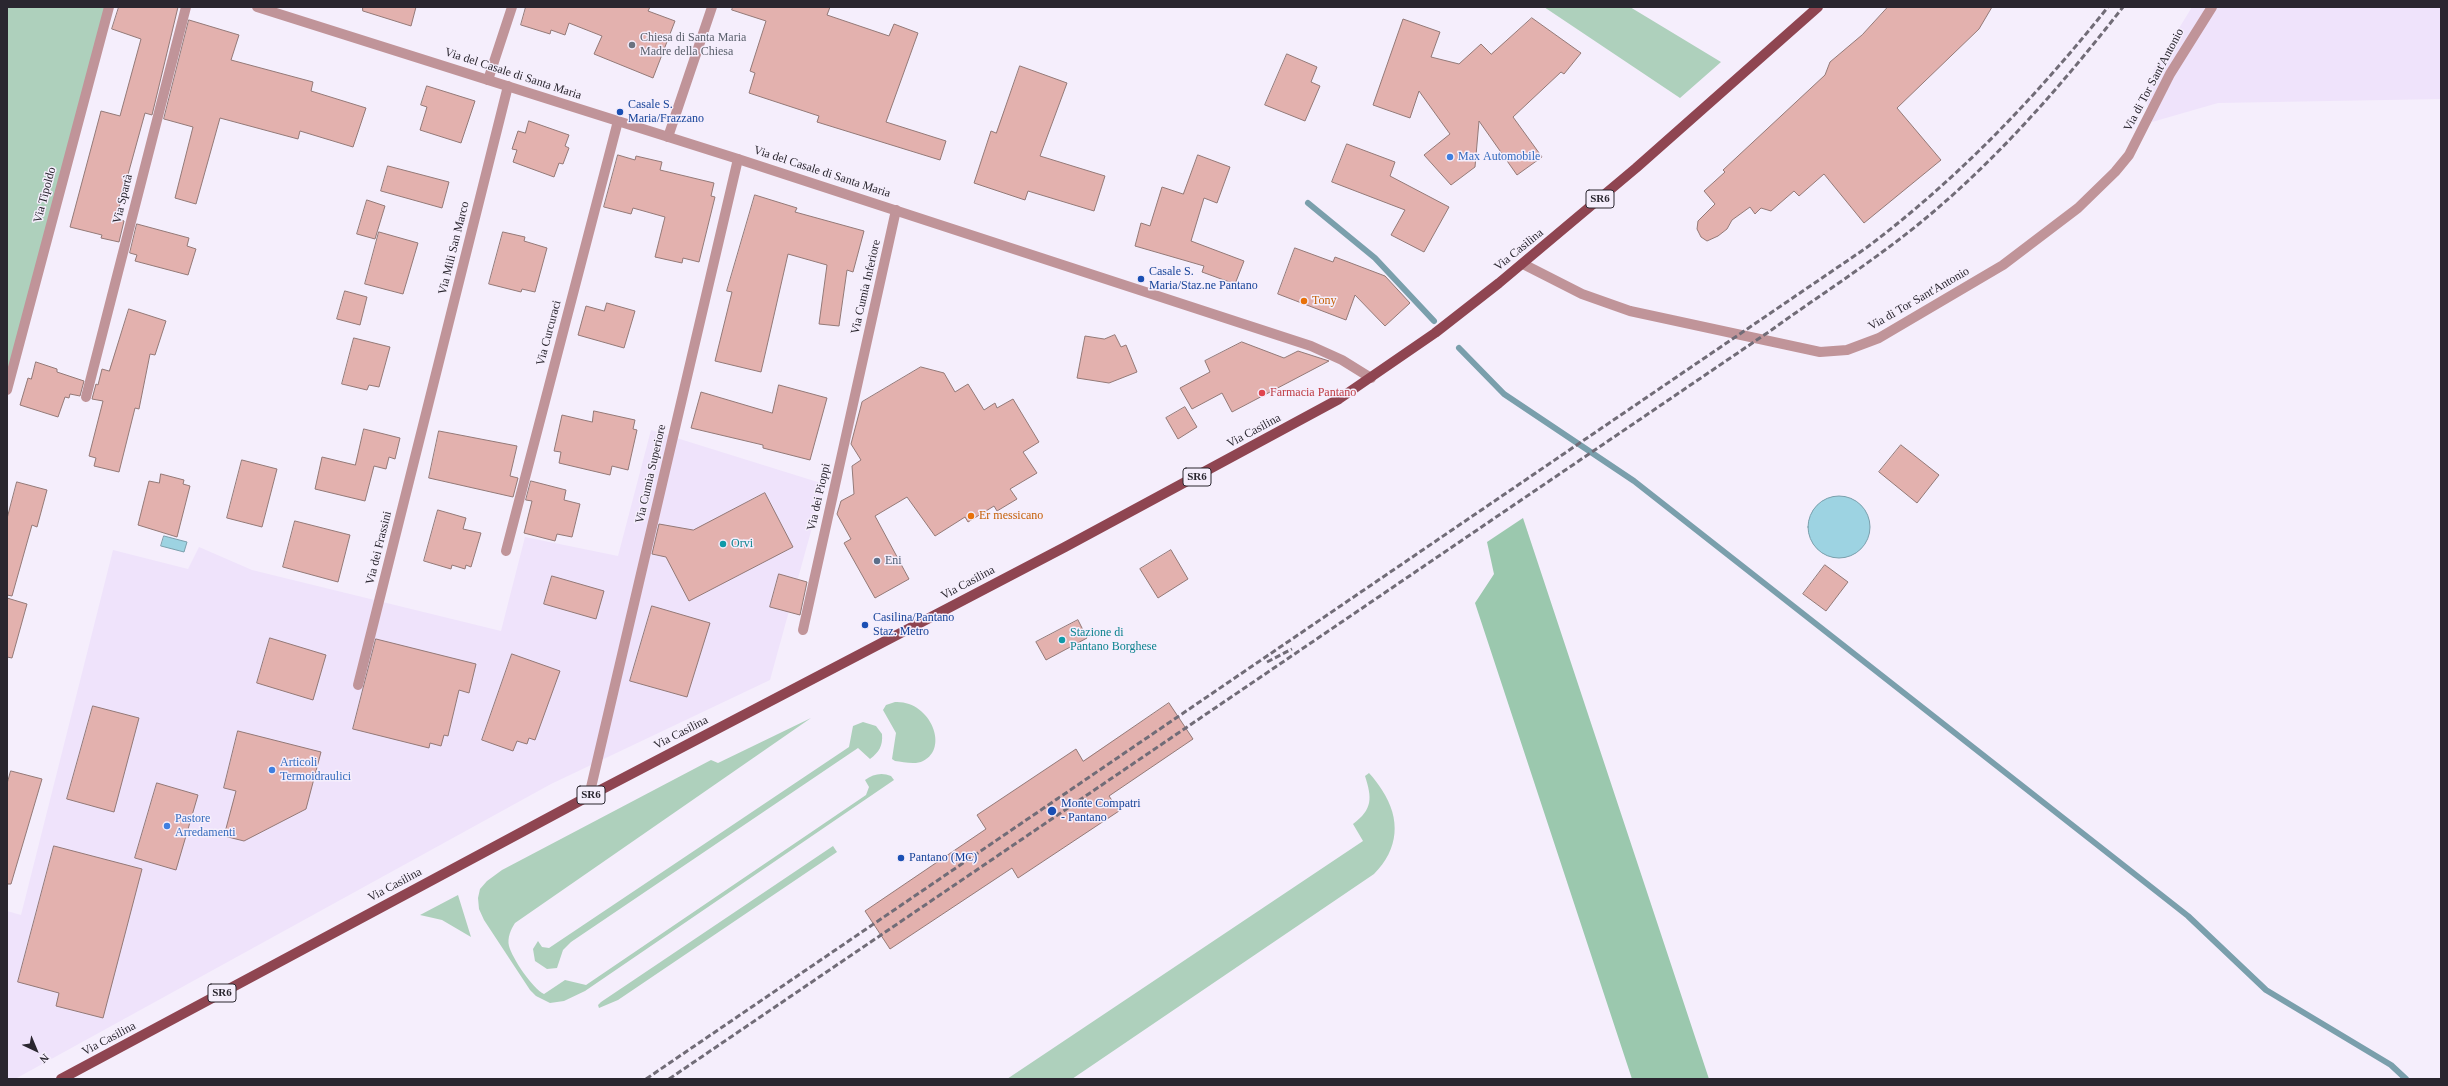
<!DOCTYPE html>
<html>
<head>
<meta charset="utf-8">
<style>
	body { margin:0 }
	#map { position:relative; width:2448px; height:1086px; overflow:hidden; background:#f5eefc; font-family:Georgia,serif }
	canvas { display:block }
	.frame { position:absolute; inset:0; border:8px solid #2a262f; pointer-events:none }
	.north { position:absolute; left:16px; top:1030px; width:40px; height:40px; -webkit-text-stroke:3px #f5eefc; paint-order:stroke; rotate:136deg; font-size:11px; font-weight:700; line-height:16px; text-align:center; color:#2a262f }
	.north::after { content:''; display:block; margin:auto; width:14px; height:18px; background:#2a262f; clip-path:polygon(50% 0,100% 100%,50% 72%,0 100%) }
</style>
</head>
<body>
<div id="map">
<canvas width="2448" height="1086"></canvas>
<div class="frame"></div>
<div class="north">N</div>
</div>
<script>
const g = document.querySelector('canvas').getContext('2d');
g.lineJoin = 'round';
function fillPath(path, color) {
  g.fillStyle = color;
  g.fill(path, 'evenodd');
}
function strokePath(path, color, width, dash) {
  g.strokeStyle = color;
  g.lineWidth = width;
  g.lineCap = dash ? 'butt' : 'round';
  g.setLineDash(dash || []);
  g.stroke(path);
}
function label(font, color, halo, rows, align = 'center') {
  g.font = font + ' Georgia,serif';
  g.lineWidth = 3;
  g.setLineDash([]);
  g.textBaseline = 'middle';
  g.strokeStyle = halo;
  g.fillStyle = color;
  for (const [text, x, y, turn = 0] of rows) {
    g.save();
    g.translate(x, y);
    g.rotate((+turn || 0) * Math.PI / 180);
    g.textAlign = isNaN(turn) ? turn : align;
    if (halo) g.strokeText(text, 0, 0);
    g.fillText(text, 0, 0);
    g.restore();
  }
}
const built = new Path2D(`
	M2192 7H2441V99L2218 103 2152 122 2145 97 2154 69Z
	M651 430 824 484 770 680 551 784 15 1079H7V911L21 915 113 550 188 569 199 547 252 570 501 631 525 537 618 556Z`);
const green = new Path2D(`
	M7 7H109L7 390Z
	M1544 7H1630L1721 62 1680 98Z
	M895 702C930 700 950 748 923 761 916 765 903 762 895 761L892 759 896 733 883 710 886 705Z
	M811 718 515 923C511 929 507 938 509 946 512 958 533 989 544 994L565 980 586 985 866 795 869 787 865 780C873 774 882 772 891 776L894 780 585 991 564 1001 550 1003 536 996 530 990 484 920 479 909 478 898 480 889 487 881 502 870 711 760 718 763Z
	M863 722 876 726 882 734C883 746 879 752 870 759L858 748 571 942 563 950 557 968 547 969 535 961 533 949 538 941 542 947 549 948 849 747 853 726Z
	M1369 773C1374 778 1378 784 1382 790 1401 819 1399 849 1374 874L1072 1079H1007L1363 841 1353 824C1373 809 1372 798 1365 776Z
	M833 846 837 852 618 1000 599 1008 598 1005 601 1002Z
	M458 895 471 937 442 920 420 915Z`);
const forest = new Path2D(`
	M1523 518 1709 1079H1632L1475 603 1494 574 1487 542Z`);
const water = new Path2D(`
	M1808 527a31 31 0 1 1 62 0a31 31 0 1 1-62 0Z
	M164 536 187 542 184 552 161 546Z`);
const stream = new Path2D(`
	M1308 203 1375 258 1434 321
	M1459 348 1504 394 1634 481 2188 916 2266 990 2391 1065 2406 1079`);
const building = new Path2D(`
	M119 7H178L152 115 145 113 116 218 124 221 119 242 101 238 102 235 70 227 101 111 120 116 141 39 112 29Z
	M363 7H416L411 26 363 11Z
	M526 7H650L648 11 675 21 653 78 594 54 602 36 569 23 565 35 551 30 550 34 521 25Z
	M733 7H830L827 15 889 36 894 24 918 33 886 122 946 141 940 160 817 122 819 116 749 93 755 73 750 71 766 21 732 10Z
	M1888 7H1992L1979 29 1897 108 1941 160 1864 223 1824 174 1799 196 1794 191 1771 211 1761 208 1755 214 1750 207 1732 220 1727 229 1718 236 1707 241 1701 237 1697 229 1698 221 1715 204 1704 191 1725 172 1723 170 1825 75 1830 62 1862 35Z
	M1532 18 1581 53 1564 74 1561 72 1513 117 1542 157 1517 175 1479 121 1475 167 1451 185 1424 155 1450 134 1419 91 1410 118 1373 105 1403 19 1440 32 1431 57 1459 64 1481 44 1491 54Z
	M189 20 239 35 231 60 313 82 311 91 366 108 353 147 300 131 298 139 220 118 196 204 175 198 193 127 164 119Z
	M1287 54 1317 67 1311 82 1320 86 1305 121 1265 105Z
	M1020 66 1067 83 1040 156 1105 176 1094 211 1028 191 1025 200 974 183 991 131 996 133Z
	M427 86 475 101 461 143 420 130 427 107 421 105Z
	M529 121 569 135 565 146 569 148 563 164 559 163 554 177 513 162 517 150 512 149 518 131 525 133Z
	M1347 144 1395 162 1390 176 1449 207 1424 252 1391 235 1405 210 1332 182Z
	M618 155 635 160 636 156 662 162 660 170 714 183 711 196 715 197 699 262 683 258 682 263 655 257 665 217 633 208 631 214 604 207Z
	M1198 155 1230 167 1217 203 1204 198 1191 241 1244 261 1235 284 1202 272 1204 266 1135 246 1141 223 1150 226 1162 187 1183 194Z
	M388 166 449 182 442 208 381 191Z
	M755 195 797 208 795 212 864 231 853 272 847 270 839 326 819 324 827 265 788 254 761 372 715 361 732 292 727 291Z
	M367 200 385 206 375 239 357 234Z
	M137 224 189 238 187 246 196 249 188 275 135 261 137 255 130 253Z
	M379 232 418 243 403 294 365 284Z
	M503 232 525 237 524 241 547 248 535 292 522 289 521 292 489 284Z
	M1295 248 1333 262 1335 257 1385 276 1410 303 1385 326 1355 295 1346 320 1278 294Z
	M345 291 367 297 360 325 337 319Z
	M607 303 635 311 624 348 578 335 586 306 604 311Z
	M129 309 166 321 155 355 150 354 139 409 135 408 119 472 94 466 96 458 89 456 103 401 92 399 96 384 98 385 102 369 109 371Z
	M1115 335 1121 347 1126 345 1137 372 1109 383 1077 378 1085 336 1104 339Z
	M354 338 390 347 379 387 369 385 367 390 342 384Z
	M1242 342 1284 358 1298 351 1329 361 1232 412 1222 393 1192 409 1180 388 1210 372 1205 361Z
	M36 362 57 369V372L84 381 80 396 70 394 69 398 65 397 58 417 20 405 28 378 31 379Z
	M921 367 944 373 955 392 968 384 984 410 995 403 997 408 1013 399 1039 442 1023 452 1037 473 1010 489 1017 499 997 511 994 506 968 522 965 517 935 536 907 497 875 516 909 579 875 598 844 543 851 539 837 514 841 501 854 494 852 466 861 460 851 444 862 402Z
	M779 385 827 398 810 460 763 448V445L691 428 701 392 772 413Z
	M1185 407 1197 427 1178 439 1166 418Z
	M594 411 635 420 633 429 637 430 628 470 612 466 610 475 559 463 561 452 554 451 562 415 592 422Z
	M364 429 400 438 395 459 389 457 386 469 374 466 365 501 315 489 322 457 355 465Z
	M439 431 517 446 510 476 518 478 513 497 429 478Z
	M1901 445 1939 475 1917 503 1879 472Z
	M242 460 277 469 262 527 227 518Z
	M161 474 184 480 183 484 190 486 177 537 138 525 149 481 159 483Z
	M531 481 566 490 564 500 580 504 572 537 557 534 555 541 524 533 532 501 526 500Z
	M17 482 47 490 37 527 32 525 12 596 7 595V519Z
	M765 493 793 547 689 601 666 557 652 554 659 524 693 530Z
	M438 510 466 518 463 529 481 533 471 567 466 565 465 569 452 565 451 569 424 561Z
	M295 521 350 535 338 582 283 567Z
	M1171 550 1188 579 1158 598 1140 569Z
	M1825 565 1848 582 1826 611 1803 594Z
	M779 574 807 582 800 615 770 607Z
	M552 576 604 591 596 619 544 604Z
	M7 598 27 604 12 658 7 657Z
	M652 606 710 623 687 697 630 681Z
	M1078 620 1087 638 1046 660 1036 642Z
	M270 638 326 655 313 700 257 683Z
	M376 639 476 664 469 693 459 690 448 736 444 735 441 746 430 743 429 748 353 729Z
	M512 654 560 671 535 740 529 738 527 744 517 741 513 751 482 740Z
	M1169 703 1193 739 1109 796 1119 811 1018 878 1012 868 890 949 865 911 986 829 977 815 1076 749 1083 761Z
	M93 706 139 718 114 812 67 799Z
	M238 731 321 752 306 809 244 841 224 836 236 791 224 788Z
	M11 771 42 779 11 884H7V784Z
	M157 783 198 795 176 870 135 858Z
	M54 846 142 869 103 1018 56 1006 59 993 18 982Z`);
const minor = new Path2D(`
	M488 80 512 7
	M668 137 712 7
	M1523 264 1582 294 1630 311 1820 352 1847 350 1879 338 2003 265 2078 208 2115 172 2129 155 2170 74 2212 7
	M7 390 109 7
	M86 397 186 7
	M506 551 618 121
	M803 630 896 210
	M358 685 508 86
	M589 796 738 159`);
const tertiary = new Path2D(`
	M257 7 738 159 1311 346 1342 360 1371 378`);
const primary = new Path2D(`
	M61 1079 589 796 1065 547 1339 399 1435 333 1499 283 1636 168 1818 7`);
const rail = new Path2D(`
	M1267 662 1292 649
	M646 1079 1866 248C1958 179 2036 97 2108 7
	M669 1079 1770 331C1820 295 1872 262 1920 223 1997 160 2062 85 2123 7`);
const markers = [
	[632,45,4,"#6b7280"],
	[620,112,4,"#1a4fb4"],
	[1450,157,4,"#3f7fe0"],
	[1141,279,4,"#1a4fb4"],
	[1304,301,4,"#e8710a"],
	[1262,393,4,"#e0444e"],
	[971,516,4,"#e8710a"],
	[723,544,4,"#0f9aa8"],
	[877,561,4,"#5c6f8a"],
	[865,625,4,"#1a4fb4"],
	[1062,640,4,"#0f9aa8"],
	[272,770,4,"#3f7fe0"],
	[1052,811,5,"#1a4fb4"],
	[167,826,4,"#3f7fe0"],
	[901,858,4,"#1a4fb4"]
];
const shields = [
	[1600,199,28],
	[1197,477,28],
	[591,795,28],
	[222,993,28]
];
const shieldNames = [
	["SR6",1600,199],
	["SR6",1197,477],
	["SR6",591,795],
	["SR6",222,993]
];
const worshipNames = [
	["Chiesa di Santa Maria",640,38],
	["Madre della Chiesa",640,52]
];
const streetNames = [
	["Via del Casale di Santa Maria",513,74,18],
	["Via di Tor Sant'Antonio",2154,80,-62],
	["Via del Casale di Santa Maria",822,172,18],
	["Via Tipoldo",45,195,-75],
	["Via Spartà",123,199,-76],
	["Via Mili San Marco",454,248,-76],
	["Via Casilina",1519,250,-39],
	["Via Cumia Inferiore",866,287,-77],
	["Via di Tor Sant'Antonio",1919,299,-30],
	["Via Curcuraci",549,333,-75],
	["Via Casilina",1254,431,-28],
	["Via Cumia Superiore",651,474,-77],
	["Via dei Pioppi",819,497,-77],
	["Via dei Frassini",379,548,-76],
	["Via Casilina",968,583,-28],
	["Via Casilina",681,733,-27],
	["Via Casilina",395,885,-28],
	["Via Casilina",109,1039,-28]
];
const transitNames = [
	["Casale S.",628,105],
	["Maria/Frazzano",628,119],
	["Casale S.",1149,272],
	["Maria/Staz.ne Pantano",1149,286],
	["Casilina/Pantano",873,618],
	["Staz. Metro",873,632],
	["Monte Compatri",1061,804],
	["- Pantano",1061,818],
	["Pantano (MC)",909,858]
];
const shopNames = [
	["Max Automobile",1458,157],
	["Articoli",280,763],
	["Termoidraulici",280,777],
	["Pastore",175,819],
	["Arredamenti",175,833]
];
const foodNames = [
	["Tony",1312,301],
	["Er messicano",979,516]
];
const healthNames = [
	["Farmacia Pantano",1270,393]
];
const cultureNames = [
	["Orvi",731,544],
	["Stazione di",1070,633],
	["Pantano Borghese",1070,647]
];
const serviceNames = [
	["Eni",885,561]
];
fillPath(built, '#efe3fb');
fillPath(green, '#aed0bc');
fillPath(forest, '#9bc8ae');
fillPath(water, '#9dd3e2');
strokePath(water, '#7a9fac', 1);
strokePath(stream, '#7a9fac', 6);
fillPath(building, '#e3b1ae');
strokePath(building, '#937977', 1);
strokePath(minor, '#c09499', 10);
strokePath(tertiary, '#c09499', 10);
strokePath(primary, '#8f4551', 10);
strokePath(rail, '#716c77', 3, [6, 3]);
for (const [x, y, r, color] of markers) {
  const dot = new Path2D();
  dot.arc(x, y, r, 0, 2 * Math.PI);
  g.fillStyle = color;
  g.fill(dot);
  strokePath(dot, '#f5eefc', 1.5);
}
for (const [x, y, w] of shields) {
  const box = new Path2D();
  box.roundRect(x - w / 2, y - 9, w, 18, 3);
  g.fillStyle = '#f5eefc';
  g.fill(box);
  strokePath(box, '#2a262f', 1);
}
label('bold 11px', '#2a262f', null, shieldNames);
label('12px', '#5b616d', '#f5eefc', worshipNames, 'left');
label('12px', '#2a262f', '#f5eefc', streetNames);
label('12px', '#164399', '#f5eefc', transitNames, 'left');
label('12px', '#366cbe', '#f5eefc', shopNames, 'left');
label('12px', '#c56008', '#f5eefc', foodNames, 'left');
label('12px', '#be3a42', '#f5eefc', healthNames, 'left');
label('12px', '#0d838f', '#f5eefc', cultureNames, 'left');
label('12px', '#4e5e75', '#f5eefc', serviceNames, 'left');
</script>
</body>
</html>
